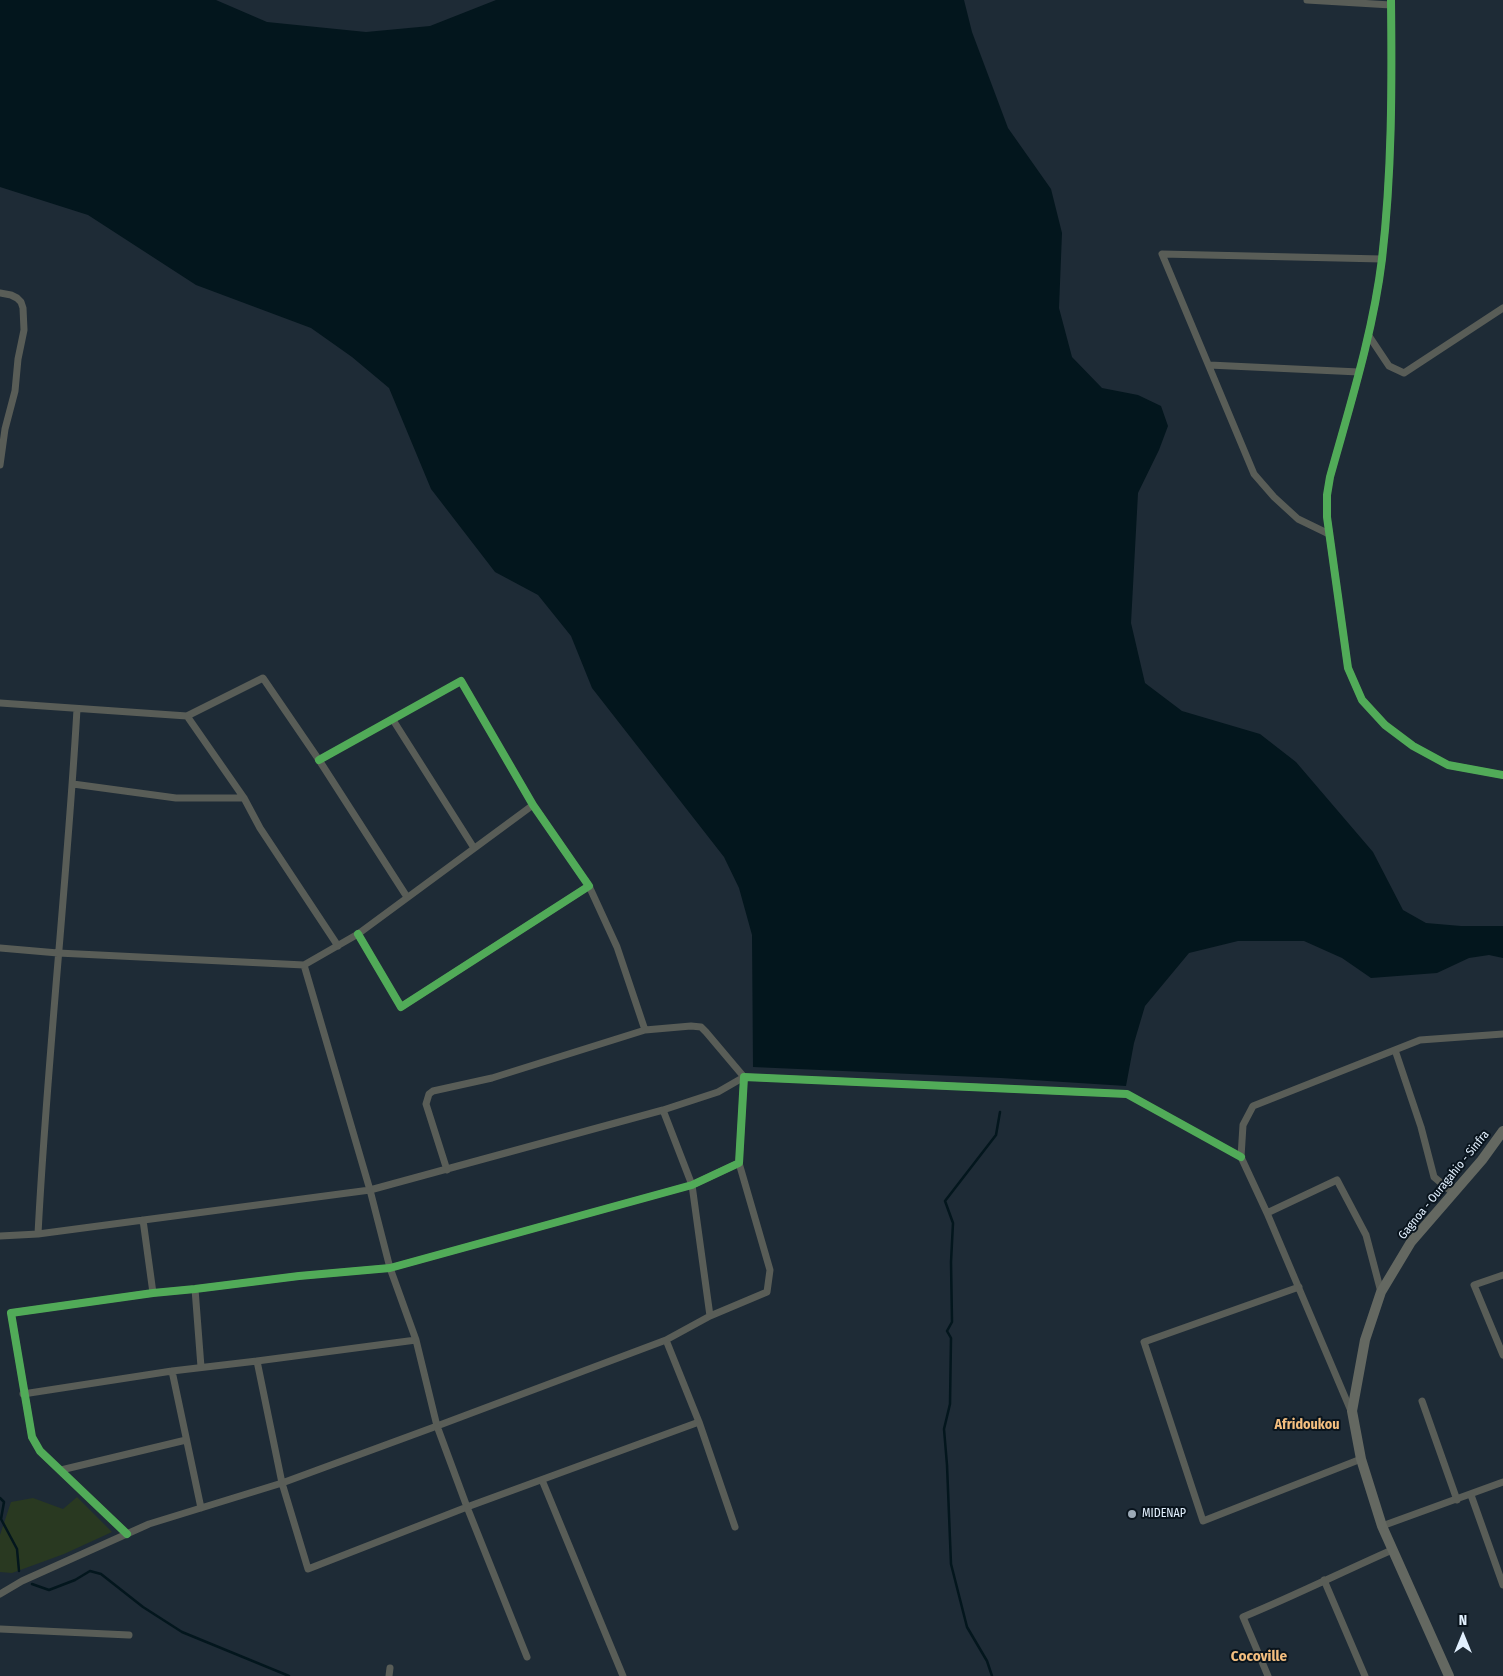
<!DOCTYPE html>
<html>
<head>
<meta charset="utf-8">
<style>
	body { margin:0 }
	#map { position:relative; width:1503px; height:1676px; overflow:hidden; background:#1e2b36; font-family:"Fira Sans Condensed",sans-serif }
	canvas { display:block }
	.north { position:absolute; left:1438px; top:1611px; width:50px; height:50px; -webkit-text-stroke:4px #09141d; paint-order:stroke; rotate:0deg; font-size:14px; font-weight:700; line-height:20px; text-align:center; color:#e2f0fe }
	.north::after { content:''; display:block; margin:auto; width:18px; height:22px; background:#e2f0fe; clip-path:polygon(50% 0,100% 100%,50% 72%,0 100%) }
</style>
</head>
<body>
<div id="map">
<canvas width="1503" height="1676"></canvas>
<div class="north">N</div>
</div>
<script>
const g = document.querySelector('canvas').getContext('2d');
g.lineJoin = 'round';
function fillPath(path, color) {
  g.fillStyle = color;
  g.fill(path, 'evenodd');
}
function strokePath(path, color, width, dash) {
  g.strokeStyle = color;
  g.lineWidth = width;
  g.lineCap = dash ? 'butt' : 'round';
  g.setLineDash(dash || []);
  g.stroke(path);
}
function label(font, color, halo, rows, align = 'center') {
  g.font = font + ' "Fira Sans Condensed",sans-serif';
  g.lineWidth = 4;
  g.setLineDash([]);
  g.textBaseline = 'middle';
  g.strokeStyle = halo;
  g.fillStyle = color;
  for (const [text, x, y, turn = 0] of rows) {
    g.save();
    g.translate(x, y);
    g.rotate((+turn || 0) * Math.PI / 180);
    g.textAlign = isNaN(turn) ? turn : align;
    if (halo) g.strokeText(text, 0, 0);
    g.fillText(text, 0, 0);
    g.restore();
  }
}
const green = new Path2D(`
	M77 1497 112 1532 64 1554 12 1573 0 1572V1535L11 1502 33 1498 63 1509Z`);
const water = new Path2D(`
	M0 0H216L267 22 366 32 430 26 496 0H964L972 32 1008 128 1051 189 1062 233 1059 308 1072 357 1102 388 1138 395 1161 406 1168 426 1159 450 1138 493 1131 623 1145 683 1182 711 1260 734 1296 762 1373 852 1403 910 1426 923 1461 926H1503V958L1489 955 1469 958 1437 973 1371 978 1342 958 1304 941H1238L1189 953 1145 1006 1134 1043 1126 1086 1001 1078 753 1067 752 935 739 888 724 857 592 688 571 636 538 595 495 572 431 489 389 388 352 357 311 328 196 285 88 215 0 187Z`);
const stream = new Path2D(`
	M0 1498 4 1502 1 1519 17 1549 19 1571
	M32 1584 49 1590 75 1580 90 1571 101 1574 143 1607 182 1632 289 1676
	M992 1676 987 1661 967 1627 951 1564 947 1465 944 1429 950 1404 951 1338 947 1331 952 1322 951 1262 953 1223 945 1201 996 1135 1000 1112`);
const minor = new Path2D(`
	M1307 0 1391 5
	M1391 0C1392 86 1392 173 1382 259 1373 333 1350 405 1330 477L1327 495V517L1348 668 1362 700 1385 725 1413 746 1448 765 1503 775
	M0 293 11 295 17 298 21 302 23 308 24 330 18 359 15 391 5 429 0 465
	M1369 336 1389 366 1404 373 1503 308
	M1209 365 1359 372
	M1329 534 1298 519 1274 497 1254 474 1162 254 1382 259
	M0 703 187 716 263 678 319 760 407 897
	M187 716 244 798 260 828 338 946
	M393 720 474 848
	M319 760 461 681 533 805 589 886 401 1007 358 934
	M73 784 176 798H244
	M589 886 617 947 645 1030
	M0 948 58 953 304 965 358 934 533 805
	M304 965 370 1190 390 1268 416 1340 437 1426 467 1507 527 1657
	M1395 1050 1421 1127 1434 1177 1453 1193
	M663 1110 692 1185 710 1316
	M1267 1213 1337 1180 1366 1235 1381 1292
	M143 1220 153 1293
	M38 1234C47 1059 67 884 77 709
	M0 1236 38 1234 370 1190 663 1110 718 1092 744 1077 706 1032 701 1027 691 1026 645 1030 492 1078 433 1091 429 1094 426 1104 447 1170
	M1503 1275 1474 1285 1503 1355
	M1299 1287 1144 1342 1203 1521 1361 1459
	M195 1289 201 1367
	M666 1340 699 1422 735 1527
	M257 1361 282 1483 308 1569 467 1507 699 1422
	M172 1371 201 1508
	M23 1394 172 1371 257 1361 416 1340
	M1422 1401 1457 1500
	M1351 1411 1267 1213 1241 1157 1243 1125 1253 1106 1420 1040 1503 1034
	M61 1470 186 1440
	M542 1480 623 1676
	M1471 1495 1503 1585
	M1382 1526 1503 1482
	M127 1534 40 1451 32 1437 11 1313 153 1293 195 1289 299 1276 390 1268 692 1185 739 1163 744 1077 1127 1094 1241 1157
	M1324 1580 1365 1676
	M0 1594 22 1581 149 1524 282 1483 437 1426 666 1340 710 1316 767 1292 770 1270 739 1163
	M0 1629 129 1635
	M389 1676 390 1668
	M1268 1676 1243 1617C1294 1596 1342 1572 1392 1550`);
const secondary = new Path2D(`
	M1449 1676 1382 1526 1361 1459 1352 1411 1365 1340 1381 1292 1411 1242 1482 1160 1503 1131`);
const cycleway = new Path2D(`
	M1391 0C1392 86 1392 173 1382 259 1373 333 1350 405 1330 477L1327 495V517L1348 668 1362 700 1385 725 1413 746 1448 765 1503 775
	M319 760 461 681 533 805 589 886 401 1007 358 934
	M127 1534 40 1451 32 1437 11 1313 153 1293 195 1289 299 1276 390 1268 692 1185 739 1163 744 1077 1127 1094 1241 1157`);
const markers = [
	[1132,1514,5,"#9dabb8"]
];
const streetNames = [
	["Gagnoa - Ouragahio - Sinfra",1444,1185,-51]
];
const poiNames = [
	["MIDENAP",1142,1514]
];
const neighbourhoodNames = [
	["Afridoukou",1307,1425]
];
const quarterNames = [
	["Cocoville",1259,1657]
];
fillPath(green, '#293921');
fillPath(water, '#03161d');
strokePath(stream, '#03161d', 2.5);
strokePath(minor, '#595d57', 7);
strokePath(secondary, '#646861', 10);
strokePath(cycleway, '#51ab58', 8);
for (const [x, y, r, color] of markers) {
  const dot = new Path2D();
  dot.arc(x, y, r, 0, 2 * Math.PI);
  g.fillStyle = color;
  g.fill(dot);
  strokePath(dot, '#09141d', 2);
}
label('12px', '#e2f0fe', '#09141d', streetNames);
label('12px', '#e2f0fe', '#09141d', poiNames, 'left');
label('bold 14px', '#f3be7f', '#09141d', neighbourhoodNames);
label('bold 15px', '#f3be7f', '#09141d', quarterNames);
</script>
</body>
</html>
